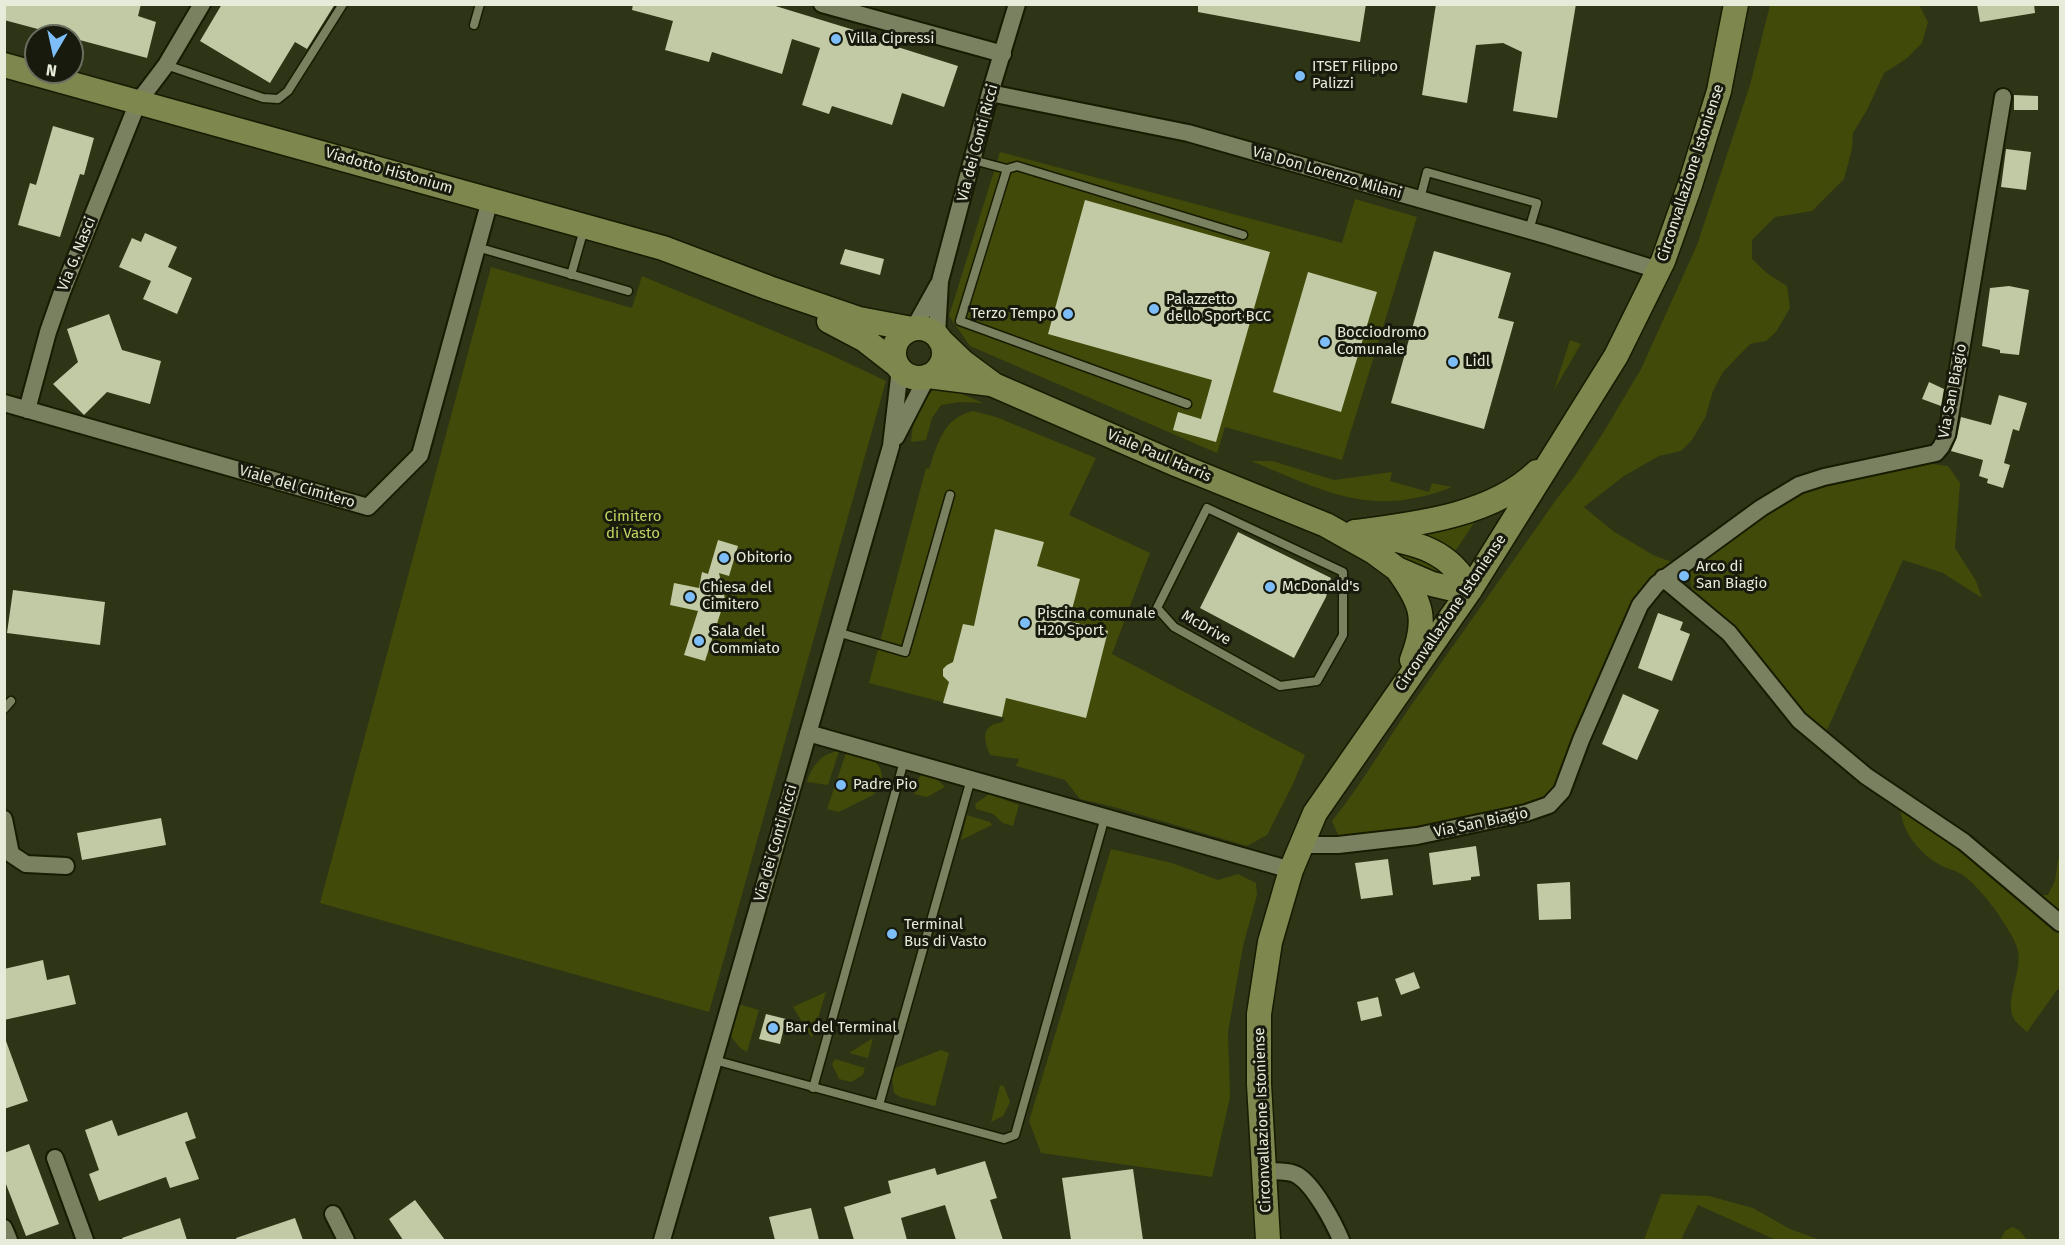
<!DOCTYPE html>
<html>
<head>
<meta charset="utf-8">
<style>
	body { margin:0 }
	#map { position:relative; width:2065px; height:1245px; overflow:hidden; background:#2e3416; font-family:"Fira Sans",sans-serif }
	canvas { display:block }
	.frame { position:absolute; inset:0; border:6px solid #e7ecda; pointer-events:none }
	.north { position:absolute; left:24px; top:24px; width:60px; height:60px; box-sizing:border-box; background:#171a0d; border:2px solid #6a6e5f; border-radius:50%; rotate:189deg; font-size:16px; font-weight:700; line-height:24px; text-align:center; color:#e7ecda }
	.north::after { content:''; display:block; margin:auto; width:21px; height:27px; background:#7dbef9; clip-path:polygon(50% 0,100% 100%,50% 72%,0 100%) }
</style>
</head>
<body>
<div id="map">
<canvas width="2065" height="1245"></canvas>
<div class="frame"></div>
<div class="north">N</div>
</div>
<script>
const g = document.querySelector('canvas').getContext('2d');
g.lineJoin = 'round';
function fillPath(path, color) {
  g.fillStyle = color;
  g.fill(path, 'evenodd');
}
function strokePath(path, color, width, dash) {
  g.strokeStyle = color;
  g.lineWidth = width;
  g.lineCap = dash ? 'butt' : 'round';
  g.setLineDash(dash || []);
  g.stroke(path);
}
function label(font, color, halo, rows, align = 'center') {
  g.font = font + ' "Fira Sans",sans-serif';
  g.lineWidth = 6;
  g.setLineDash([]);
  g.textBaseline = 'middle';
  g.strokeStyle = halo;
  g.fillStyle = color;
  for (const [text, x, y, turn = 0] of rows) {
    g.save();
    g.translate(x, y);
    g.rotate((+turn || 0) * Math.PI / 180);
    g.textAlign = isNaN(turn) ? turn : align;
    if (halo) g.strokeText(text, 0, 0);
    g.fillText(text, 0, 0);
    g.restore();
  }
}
const green = new Path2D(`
	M1770 5H1919L1928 22 1922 43 1906 59 1884 73 1868 108 1853 133 1852 149 1844 179 1812 211 1775 217 1752 240V259L1768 274 1787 286 1790 308 1776 332 1766 341 1750 344 1723 372 1713 391 1705 418 1692 440 1681 451 1659 456 1624 476 1584 507 1613 531 1653 555 1677 564 1640 591 1594 687 1564 773 1546 799 1518 808 1462 820 1377 835 1339 837 1332 821C1361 785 1384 745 1410 707 1459 637 1509 567 1558 497L1574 477 1603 433 1641 369 1697 245 1750 85Z
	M1000 152 1342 243 1355 199 1417 217 1342 460 1225 427 1217 453 970 346 949 316Z
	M491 267 632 308 642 276 829 354 886 381 709 1012 320 903Z
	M1570 340 1581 344 1554 390Z
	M933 390H953L983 403 960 402 941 405 932 418 926 440 911 442C912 421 919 406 933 390Z
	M973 411 996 417 1096 458 1069 515 1150 553 1112 654 1305 755 1293 784 1267 835 1247 846 1114 807 1080 799 1065 780 1016 766 1019 759 990 755C983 738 981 725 1003 722L1004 718 869 683 926 468 929 469C938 443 943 418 973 411Z
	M1251 461H1272L1334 480 1392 472 1390 481 1429 492 1432 483 1452 487C1371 519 1325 491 1251 461Z
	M1933 464 1948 466 1960 483 1955 548 1976 581 1982 598 1943 573 1903 560 1824 737 1693 592C1690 584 1689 575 1693 567L1779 505 1806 488 1902 465Z
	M1482 511 1452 556 1411 534Z
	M1394 550 1437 565 1442 573 1427 571 1389 553Z
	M839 751 828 785 807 782C812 765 822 753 839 751Z
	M858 752C876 761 882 763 883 784L873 795 839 812 827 809 846 753Z
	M922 775 936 778 945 787 927 797 914 794 918 779Z
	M989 794 1019 805 1013 826 1003 823 993 814 976 809 975 804Z
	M1900 807 1975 843 2039 895H2048L2055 881 2058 860 2060 855V989L2057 990 2027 1032C2023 1028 2017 1024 2014 1019 2004 1001 2022 973 2018 951 2015 938 2003 922 1996 911 1989 901 1972 880 1961 874 1955 870 1947 869 1940 865 1918 852 1902 832 1900 807Z
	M967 815 990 822 992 825 961 840Z
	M1111 849 1172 863 1218 880 1238 874 1256 883 1257 895 1243 946 1228 1032 1230 1097 1212 1177 1041 1153 1029 1121Z
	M826 992 812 1038 793 1007Z
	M735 1003 759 1010 747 1052 740 1048 729 1034Z
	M873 1038 868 1058 849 1053Z
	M941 1050 949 1053 935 1106 900 1097 894 1093 892 1078 895 1068Z
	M835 1059 865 1068 863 1075 851 1082 839 1079 832 1064Z
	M1000 1085 1004 1086 1010 1102 1003 1116 991 1122Z
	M1661 1194 1709 1196 1753 1208 1790 1229 1820 1240H1776L1698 1205 1681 1240H1644Z
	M2012 1227 2019 1230 2027 1240H2000L2005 1231Z`);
const building = new Path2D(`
	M4 4H141L138 16 156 22 147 58 72 38V36H64L4 20Z
	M222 4H335L307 49 295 42 270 83 200 41Z
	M633 4H769L854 30 853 33 958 66 944 107 902 93 892 125 832 106 829 114 802 105 820 48 792 39 782 74 712 52 709 62 665 50 673 21 632 10Z
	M1198 4H1366L1360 42 1198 12Z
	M1436 4H1576L1557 118 1513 111 1522 52 1503 43 1476 45 1467 103 1422 95Z
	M1977 4H2034L2035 13 1980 22Z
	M2014 95 2038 96V110H2014Z
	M53 126 94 138 84 175 80 174 60 237 18 225 30 183 36 185Z
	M2006 149 2031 152 2026 190 2001 187Z
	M1085 200 1270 252 1216 442 1173 430 1178 412 1201 419 1212 380 1048 334Z
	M145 233 177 247 168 267 192 278 177 314 143 299 151 281 119 267 132 238 141 242Z
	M845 249 884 259 880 275 840 264Z
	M1434 251 1511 273 1498 318 1514 322 1484 429 1391 403Z
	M1308 272 1377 292 1341 412 1273 392Z
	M2009 286 2029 290 2019 355 2000 353V350L1982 346 1990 288Z
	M109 314 122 350 161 361 150 404 107 392 84 415 53 384 78 362 67 329Z
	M1929 382 1944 389 1941 406 1922 399Z
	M1999 395 2027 403 2019 431 2013 429 2004 463 2010 465 2003 488 1987 483 1988 479 1979 476 1983 460 1951 451 1957 437 1961 417 1991 425Z
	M995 529 1044 542 1037 566 1080 579 1069 621 1108 631 1086 718 1006 698 1002 717 943 703 949 682 943 676V669L947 665 953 662 963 624 974 626Z
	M1238 532 1331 578 1326 597 1294 658 1200 608Z
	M718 540 738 546 729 576 719 573 725 599 705 661 684 655 698 611 670 605 674 583 699 588 702 572 708 574Z
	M13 590 105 602 100 645 7 633Z
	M1658 613 1683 622 1680 630 1690 634 1672 681 1638 668Z
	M1623 694 1659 710 1637 760 1602 744Z
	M161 818 166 845 82 860 77 833Z
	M1476 846 1480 876 1471 877V880L1433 885 1429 853Z
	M1388 859 1393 895 1361 899 1355 863Z
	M1570 882 1571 919 1539 920 1537 884Z
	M43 960 47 980 69 975 76 1004 4 1020V969Z
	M1414 972 1420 988 1401 995 1395 979Z
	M1378 997 1382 1016 1361 1021 1357 1002Z
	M766 1014 786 1019 780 1044 759 1039Z
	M6 1041 28 1101 4 1109V1042Z
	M187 1112 196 1138 185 1142 199 1179 170 1188 166 1177 99 1201 89 1174 99 1170 85 1130 112 1120 118 1136Z
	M29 1144 59 1224 26 1236 4 1179V1153Z
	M985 1161 997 1198 990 1200 1003 1240H956L945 1205 901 1218 907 1240H854L844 1207 891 1193 888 1181 935 1168 937 1175Z
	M1133 1169 1143 1240H1071L1062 1178Z
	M415 1200 445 1240H403L389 1219Z
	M811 1208 819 1240H775L769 1217Z
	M180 1218 187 1240H123L122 1238Z
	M295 1218 303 1240H237L236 1238Z`);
const service = new Path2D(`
	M474 25 480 4
	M166 65 263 98 278 99 288 91 343 4
	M973 160 1007 169 960 321 1187 404
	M1007 169 1017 166 1243 235
	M1420 199 1427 172 1537 203 1529 230
	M477 247 628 291
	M571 275 584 229
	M1207 508 1343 572V635L1317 681 1280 686 1174 627 1157 608Z
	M837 632 905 652 950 495
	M4 709 11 701
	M714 1060 1004 1139 1015 1135 1105 817
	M813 1088 904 761
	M879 1105 971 779`);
const minor = new Path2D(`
	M822 4 1003 54
	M990 93 1188 133 1549 236 1658 270
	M914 328 938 285
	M937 335 940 281 990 93 1017 4
	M4 403 368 507 420 455 490 200
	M27 410 48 332 62 292 138 102 166 65 202 4
	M896 437 927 377
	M1663 578 1729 633 1799 720 1866 776 1964 842 2060 923
	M808 733 1291 870
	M4 819 11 854 26 864 66 866
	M1300 845H1338L1417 836 1526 813 1549 805 1562 791 1581 740 1640 605 1657 584 1761 508 1799 485 1824 477 1936 453 1941 447 1947 435 2003 97
	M55 1158 85 1240
	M1264 1171C1274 1172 1288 1170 1297 1175 1314 1185 1334 1223 1341 1240
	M333 1214 346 1240
	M4 1228 9 1240
	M662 1240 891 446 900 369`);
const secondary = new Path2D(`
	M4 65 663 248 769 288 859 319 912 329
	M829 321 865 340 897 365
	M894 353a25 25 0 1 1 50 0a25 25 0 1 1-50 0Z
	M940 340 963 362 994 385 1178 465 1326 525 1374 552 1397 569 1432 584 1449 588 1470 590
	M928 376 991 384
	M1355 532C1415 524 1491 516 1537 472
	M1375 536C1416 543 1450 550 1470 590
	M1397 569C1422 603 1428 619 1412 660
	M1268 1240 1259 1084V1014L1270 942 1291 870 1315 813 1470 590 1616 356 1663 261 1690 185 1719 91 1736 4`);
const markers = [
	[836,39,6,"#7dbef9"],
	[1300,76,6,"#7dbef9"],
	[1154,309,6,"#7dbef9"],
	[1068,314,6,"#7dbef9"],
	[1325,342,6,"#7dbef9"],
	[1453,362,6,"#7dbef9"],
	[724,558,6,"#7dbef9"],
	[1684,576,6,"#7dbef9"],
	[1270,587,6,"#7dbef9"],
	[690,597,6,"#7dbef9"],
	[1025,623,6,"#7dbef9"],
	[699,641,6,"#7dbef9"],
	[841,785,6,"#7dbef9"],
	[892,934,6,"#7dbef9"],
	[773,1028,6,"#7dbef9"]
];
const poiNames = [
	["Villa Cipressi",848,39],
	["ITSET Filippo",1312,67],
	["Palizzi",1312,84],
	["Palazzetto",1166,300],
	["dello Sport BCC",1166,317],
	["Terzo Tempo",1056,314,"right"],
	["Bocciodromo",1337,333],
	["Comunale",1337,350],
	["Lidl",1465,362],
	["Obitorio",736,558],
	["Arco di",1696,567],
	["San Biagio",1696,584],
	["McDonald's",1282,587],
	["Chiesa del",702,588],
	["Cimitero",702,605],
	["Piscina comunale",1037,614],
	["H20 Sport",1037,631],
	["Sala del",711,632],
	["Commiato",711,649],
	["Padre Pio",853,785],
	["Terminal",904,925],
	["Bus di Vasto",904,942],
	["Bar del Terminal",785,1028]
];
const streetNames = [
	["Via dei Conti Ricci",978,143,-75],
	["Viadotto Histonium",389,171,16],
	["Via Don Lorenzo Milani",1327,173,16],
	["Circonvallazione Istoniense",1691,173,-72],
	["Via G. Nasci",77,254,-68],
	["Via San Biagio",1953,391,-79],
	["Viale Paul Harris",1159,456,23],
	["Viale del Cimitero",297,487,16],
	["Circonvallazione Istoniense",1451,613,-56],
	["McDrive",1206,628,30],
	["Via San Biagio",1481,823,-12],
	["Via dei Conti Ricci",776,843,-74],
	["Circonvallazione Istoniense",1263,1120,-92]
];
const parkNames = [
	["Cimitero",633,517],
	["di Vasto",633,534]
];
fillPath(green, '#414a08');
fillPath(building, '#c1c9a5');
strokePath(service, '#171b00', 11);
strokePath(minor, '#171b00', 20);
strokePath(secondary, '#171b00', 27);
strokePath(service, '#7a8160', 8);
strokePath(minor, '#7a8160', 16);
strokePath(secondary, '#7e884e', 24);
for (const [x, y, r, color] of markers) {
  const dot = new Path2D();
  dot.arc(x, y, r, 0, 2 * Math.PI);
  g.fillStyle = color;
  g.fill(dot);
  strokePath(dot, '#171a0d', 2);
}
label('15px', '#e7ecda', '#171a0d', poiNames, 'left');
label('15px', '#e7ecda', '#171a0d', streetNames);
label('15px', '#c1d563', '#171a0d', parkNames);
</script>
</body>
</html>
